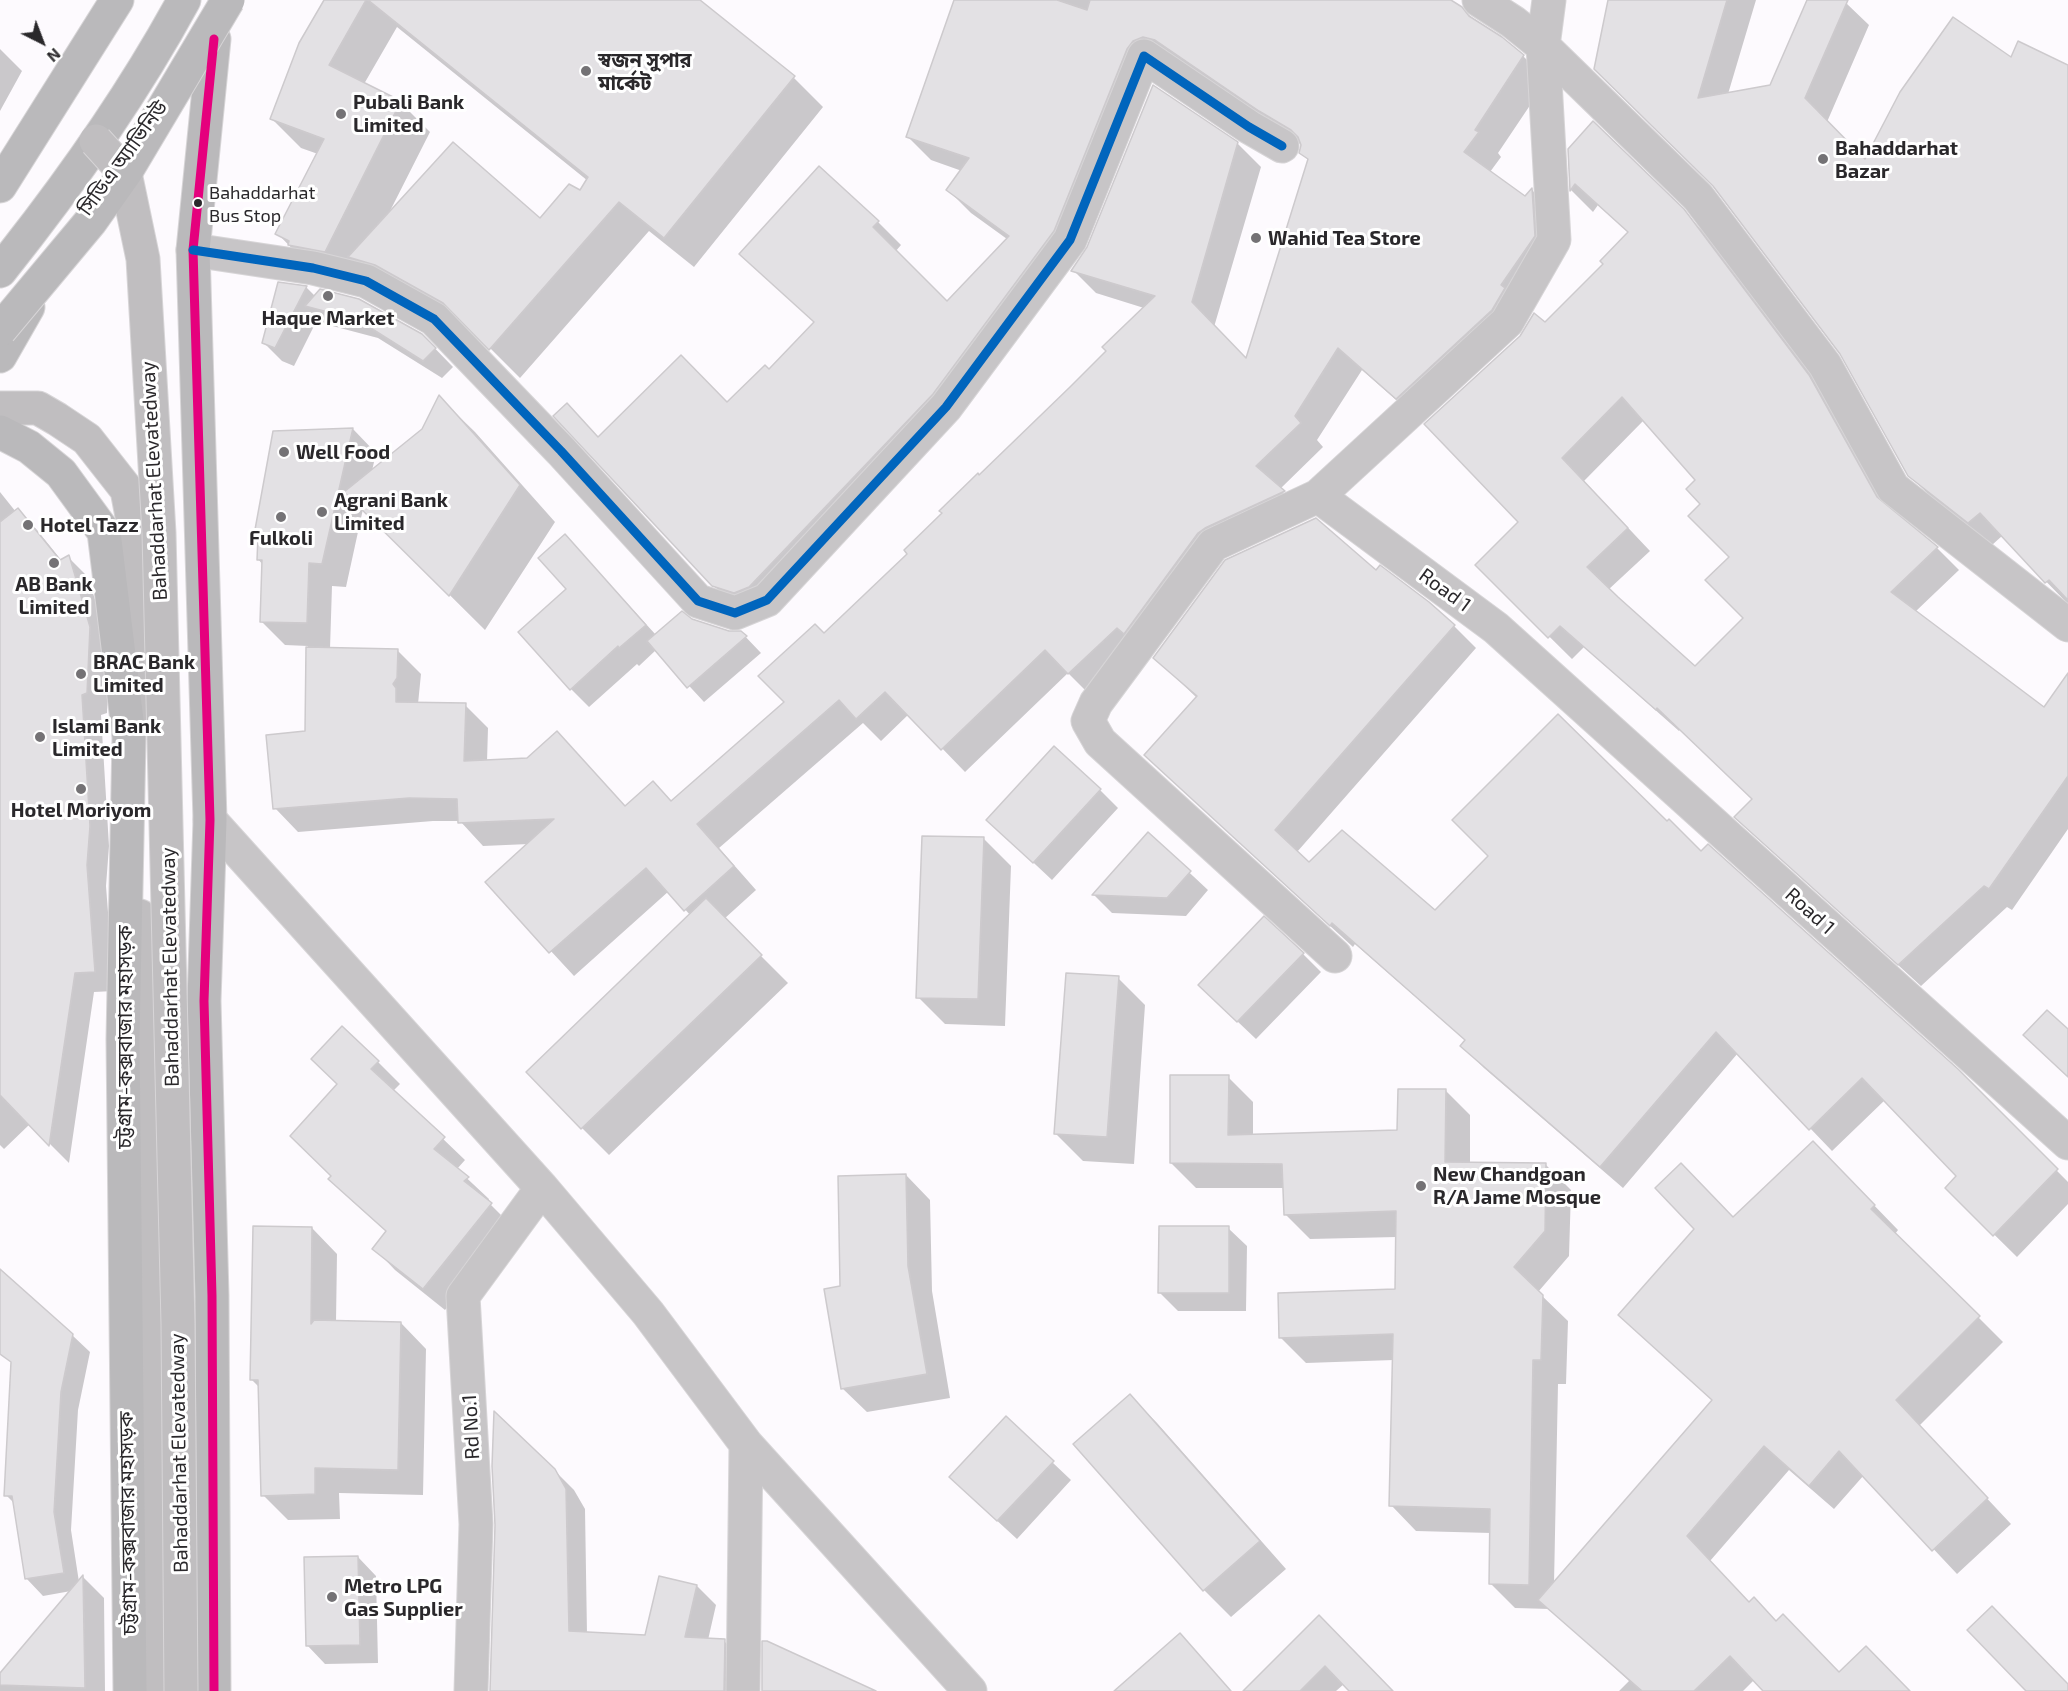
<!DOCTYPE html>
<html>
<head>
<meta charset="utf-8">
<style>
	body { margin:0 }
	#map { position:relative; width:2068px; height:1691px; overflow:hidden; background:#fdfafe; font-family:"Exo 2",sans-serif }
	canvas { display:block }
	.north { position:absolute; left:12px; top:12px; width:60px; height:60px; -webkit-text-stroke:4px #fff; paint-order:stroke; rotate:138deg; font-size:16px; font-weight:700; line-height:24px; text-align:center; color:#2a282b }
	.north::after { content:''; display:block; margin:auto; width:21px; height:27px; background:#2a282b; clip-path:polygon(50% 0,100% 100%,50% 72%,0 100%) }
</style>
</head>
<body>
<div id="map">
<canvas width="2068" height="1691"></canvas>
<div class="north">N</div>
</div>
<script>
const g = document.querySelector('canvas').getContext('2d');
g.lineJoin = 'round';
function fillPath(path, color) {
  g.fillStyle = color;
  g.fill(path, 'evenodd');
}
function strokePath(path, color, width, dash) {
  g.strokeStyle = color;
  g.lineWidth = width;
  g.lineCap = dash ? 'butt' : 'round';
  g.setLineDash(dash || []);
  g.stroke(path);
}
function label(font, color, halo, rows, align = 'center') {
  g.font = font + ' "Exo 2","Noto Sans Bengali",sans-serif';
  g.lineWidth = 6;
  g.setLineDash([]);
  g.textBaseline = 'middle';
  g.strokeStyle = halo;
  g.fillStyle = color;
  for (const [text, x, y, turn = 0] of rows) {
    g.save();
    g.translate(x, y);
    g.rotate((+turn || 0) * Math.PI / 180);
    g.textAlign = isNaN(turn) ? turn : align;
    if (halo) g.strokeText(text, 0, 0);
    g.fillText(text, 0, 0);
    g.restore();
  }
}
const shadow = new Path2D(`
	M325 0H697L794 78 823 107 694 267 649 231 520 378 474 332 406 294 306 263 277 233 318 154 301 148 271 118ZM397 27 588 181 581 192 540 220 388 215 430 132 400 102 364 84Z
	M955 0H1449L1523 56 1547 80 1498 153 1501 157 1490 172 1525 198 1532 190 1555 213 1558 259 1420 421 1362 370 1317 440 1323 447 1280 489 1306 515 1229 551 1092 697 1068 673 965 772 909 714 881 741 863 723 719 848 756 890 724 919 788 983 609 1155 582 1128 690 915 669 891 574 976 487 882 529 844 483 846 460 821H433L298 832 275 808 306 732 308 646 285 645 261 621 263 565 258 559 259 539 255 535 353 429 376 453 372 471 423 430 439 397 475 432 555 522 485 630 363 509 346 587 332 586 330 649 398 651 421 674 418 704 465 705 488 728 487 762 528 760 557 733 626 807 672 802 786 703 824 635 909 554 979 477 1108 351 1144 308 1096 293 1073 270 1237 143 1261 167 1214 327 1247 360 1309 161 1301 152 1302 145 1156 64 1076 254 737 609 713 585 567 405 599 438 727 404 769 371 815 323 741 254 878 222 901 245 895 252 947 303 1007 239 971 213 948 190 962 171 931 160 908 137Z
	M1609 0H1756L1728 94 1771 87 1808 0H1840L1846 3 1869 25 1827 122 1865 161 2011 59 2068 69V604L2002 536 1992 545 1932 498 1909 475 1841 353Z
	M0 49 22 71 0 111Z
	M1569 149 1683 211 1706 234 1831 400 1895 514 1937 548 1959 570 1915 612 2044 709 2068 676V829L2012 910 2007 907 1921 986 1736 817 1754 800 1680 729 1679 731 1584 647 1572 659 1477 565 1520 522 1545 324 1605 264 1629 233 1598 205 1593 212 1571 190ZM1644 420 1697 481 1702 504 1731 557 1745 618 1695 668 1608 590 1650 551 1584 481Z
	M279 283 306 287 315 296 422 335 453 367 442 378 378 338 325 324 318 318 294 366 282 361 264 343Z
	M0 492 16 512 18 510 37 530 62 561 68 557 88 577 110 648 107 713 101 715 109 846 106 886 114 991 94 992 69 1163 30 1124 4 1149 0 1145Z
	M583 555 656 635 692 620 729 632H741L761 653 704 702 656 650 639 666 637 664 589 707 571 689 568 589Z
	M1376 572 1454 626 1476 648 1297 852 1309 864 1435 912 1667 823 1957 1070 2068 1182V1204L2017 1257 1947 1188 1958 1176 1885 1100 1832 1151 1738 1053 1623 1188 1484 1068 1462 1046 1466 1041 1355 944 1353 947 1168 777 1197 698 1155 658Z
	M1100 790 1118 808 1052 880 988 820Z
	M1148 834 1208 890 1186 916 1112 913 1094 895Z
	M984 839 1011 866 1005 1026 945 1024 918 997Z
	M1303 954 1321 972 1256 1039 1218 1003Z
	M1118 978 1145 1005 1134 1164 1083 1161 1056 1134Z
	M378 1062 400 1084 393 1091 465 1160 457 1169 489 1199 488 1202 512 1226 445 1310 395 1270 374 1248 387 1232 352 1201 333 1176 292 1136Z
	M1228 1077 1253 1102V1136L1399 1131 1445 1090 1470 1115V1164L1546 1165 1571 1190 1569 1256 1538 1292 1568 1321 1566 1384H1558L1554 1584 1713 1401 1620 1315 1733 1219 1838 1168 1898 1230 1895 1234 2003 1342 1919 1426 2011 1524 1957 1574 1864 1475 1834 1509 1789 1470 1710 1561 1750 1603 1777 1623 1839 1674 1908 1691H1765L1754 1680 1743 1691H1619L1629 1681 1550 1609 1515 1608 1490 1583 1491 1533 1416 1531 1391 1505 1394 1360 1306 1363 1281 1338 1397 1291V1237L1310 1239 1285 1214 1284 1188H1196L1171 1163Z
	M906 1175 930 1200 932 1291 950 1398 867 1412 842 1388V1287Z
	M312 1228 337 1254 336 1322 401 1323 426 1349 423 1495 339 1493 340 1519 288 1520 263 1495 260 1388 251 1379Z
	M1228 1228 1247 1246 1246 1311H1178L1160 1293Z
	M72 1335 90 1352 78 1410 71 1530 79 1582 83 1577 104 1598 105 1691H0V1675L71 1591 43 1596 26 1578 15 1504 6 1495Z
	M1130 1396 1157 1423 1286 1569 1231 1617 1204 1590Z
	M1052 1462 1071 1480 1017 1539 969 1495Z
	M554 1470 574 1490 585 1509 587 1634 646 1637 697 1586 716 1605 708 1640 724 1641 743 1660V1691H491Z
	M358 1557 376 1576 378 1663 325 1664 307 1645Z
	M1300 1638 1391 1691H1351L1344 1684 1336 1691H1245Z`);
const building = new Path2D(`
	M324 0H366L329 65 401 101 325 252 288 245 289 241 275 234 324 139 270 119 299 43Z
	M368 0H700L795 76 664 238 619 202 489 350 443 303 375 265 348 257 453 142 540 218 569 184 580 190 588 177Z
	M954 0H1057L1087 10 1090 0H1451L1462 7 1469 16 1502 37 1524 55 1475 130 1479 132 1464 152 1525 196 1532 188 1535 236 1501 285 1505 288 1492 310 1396 399 1338 348 1295 416 1301 423 1256 466 1285 491 1205 528 1198 533 1124 634 1117 628 1068 674 1045 650 941 750 885 692 856 719 839 700 697 824 734 866 684 911 646 868 549 953 485 882 554 819 458 823 457 799 409 798 273 809 266 735 305 731 306 647 398 649 397 678 393 684 396 688V702L466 703 464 761 527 758 557 731 625 806 653 781 671 801 784 702 758 676 815 624 824 633 907 554 904 550 942 513 939 511 978 473 979 475 1070 387 1106 351 1102 347 1155 296 1071 271 1087 247 1153 85 1238 142 1192 302 1246 358 1308 159 1299 153 1301 145 1298 137 1291 130 1259 111 1155 40 1143 37 1133 41 1127 49 1054 231 933 394 749 587 734 593 712 586 553 416 567 403 598 437 681 355 727 402 765 365 769 369 814 322 739 254 819 166 879 221 873 227 947 301 1009 236 946 190 969 158 906 137Z
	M1608 0H1727L1698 98 1770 85 1807 0H1848L1805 98 1865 159 1900 92 1953 17 2011 57 2018 41 2068 65V600L2049 580 2045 583 1980 513 1968 523 1908 476 1840 354 1713 186 1594 69Z
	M1593 121 1684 209 1809 375 1877 497 1938 547 1891 592 2044 707 2068 673V776L1989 889 1984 886 1898 965 1734 817 1752 799 1657 708 1656 710 1560 626 1548 638 1475 565 1518 522 1424 424 1520 336 1534 313 1545 322 1603 264 1600 261 1628 232 1575 184 1570 191 1568 149ZM1622 397 1695 480 1686 489 1700 504 1688 516 1729 557 1705 580 1743 618 1695 666 1618 597 1587 567 1628 528 1562 458Z
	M278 282 307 286 275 348 262 343Z
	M320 289 359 299 422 334 436 348 423 361 358 320 305 306Z
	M439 395 520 485 449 596 344 492 422 429Z
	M353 428 322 564 309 563 307 623 260 622 262 560H257L258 535H254L273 431Z
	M18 508 60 560 69 555 90 627 87 693 82 695 90 826 87 865 95 972 75 973 49 1146 0 1095V522Z
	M1316 518 1376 570 1380 565 1429 602 1455 625 1275 830 1309 862 1342 830 1435 910 1488 856 1452 820 1558 714 1667 821 1669 819 1701 851 1708 844 1958 1069 2058 1169 1993 1236 1945 1188 1956 1176 1862 1078 1809 1130 1716 1032 1600 1167 1460 1046 1465 1040 1332 923 1330 926 1144 755 1197 696 1153 658 1225 560Z
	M565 534 646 625 619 648 618 646 570 690 518 632 566 589 538 558Z
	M682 611 692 619 729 631H741L747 636 687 688 647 641Z
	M1054 746 1101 789 1033 863 986 820Z
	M1148 832 1191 871 1167 898 1092 895Z
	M922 836 984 837 978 999 916 998Z
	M706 898 762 955 581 1129 526 1072Z
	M1264 916 1304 953 1237 1022 1198 985Z
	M1066 973 1119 976 1107 1137 1054 1134Z
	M2047 1010 2068 1029V1077L2023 1035Z
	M342 1026 379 1061 371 1069 445 1137 434 1149 469 1177 464 1181 492 1203 423 1289 372 1249 386 1231 328 1179 331 1176 290 1136 337 1084 311 1059Z
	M1170 1075H1229L1228 1135 1397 1130 1398 1089H1446L1445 1162 1546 1163 1545 1231 1514 1267 1543 1295 1541 1360H1533L1529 1585 1489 1584 1490 1509 1389 1506 1393 1334 1279 1338 1278 1293 1395 1289 1396 1211 1284 1215 1282 1164 1170 1163Z
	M1813 1141 1875 1205 1871 1209 1980 1316 1896 1400 1988 1498 1932 1551 1839 1451 1809 1486 1764 1446 1687 1536 1749 1602 1754 1597 1776 1621 1783 1614 1839 1672 1866 1646 1910 1691H1763L1730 1656 1694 1691H1642L1538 1600 1712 1400 1618 1315 1694 1229 1655 1188 1681 1163 1733 1217Z
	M906 1174 908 1266 927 1374 841 1389 824 1289 840 1286 838 1176Z
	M253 1226 312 1227 311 1324 314 1320 401 1322 398 1470 315 1468V1494L261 1496 258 1380H250Z
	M1159 1226H1229V1293H1158Z
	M0 1269 73 1334 61 1392 54 1512 64 1573 25 1579 12 1496H4L11 1362 0 1354Z
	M1130 1394 1260 1541 1203 1591 1073 1444Z
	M494 1411 555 1469 566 1489 569 1631 645 1635 659 1576 697 1585 685 1637 725 1639 724 1691H490L495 1525 492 1466Z
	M1006 1416 1054 1461 997 1521 949 1477Z
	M358 1556 360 1645 306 1646 304 1557Z
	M83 1575 85 1688 0 1685V1673Z
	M1992 1606 2068 1684V1691H2026L1967 1630Z
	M1319 1615 1393 1691H1349L1325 1666 1300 1691H1243Z
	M1180 1633 1231 1691H1114Z
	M762 1641H767L876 1691H762Z`);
const minor = new Path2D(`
	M1479 0 1513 22 1543 46 1698 197 1825 365 1893 488 2068 625
	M193 250 313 268 366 281 434 319 561 451 698 601 735 613 767 600 946 407 1070 240 1144 56 1249 127 1282 146
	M1318 496 1507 322 1554 240 1543 46 1549 0
	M210 820 542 1188 648 1313 746 1444 970 1691
	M1335 956 1100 742 1088 721 1096 703 1213 545 1318 496 1496 628 2068 1143
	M471 1691 476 1524 463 1296 542 1188
	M743 1691 746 1444`);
const major = new Path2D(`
	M0 408H38L57 419 87 439 127 490 135 532 138 711
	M140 916 151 1691`);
const highway = new Path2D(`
	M214 39 193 250 210 820 204 1001 212 1296 214 1691
	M0 186 117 0
	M0 271C68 186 132 96 184 0
	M0 356 28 307
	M0 432 29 447 61 473 104 532 129 737 123 1039 130 1691`);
const majorBridge = new Path2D(`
	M96 141 125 173 143 259 159 533 178 1324 181 1691`);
const highwayBridge = new Path2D(`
	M0 330 91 221 125 173 228 0`);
const bus1 = new Path2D(`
	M214 39 193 250 210 820 204 1001 212 1296 214 1691`);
const bus2 = new Path2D(`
	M193 250 313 268 366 281 434 319 561 451 698 601 735 613 767 600 946 407 1070 240 1144 56 1249 127 1282 146`);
const markers = [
	[586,71,6,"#747275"],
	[341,114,6,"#747275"],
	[1823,159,6,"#747275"],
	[198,203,5,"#2a282b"],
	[1256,238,6,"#747275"],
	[328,296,6,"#747275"],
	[284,452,6,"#747275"],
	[322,512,6,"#747275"],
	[281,517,6,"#747275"],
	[28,525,6,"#747275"],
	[54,563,6,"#747275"],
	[81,674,6,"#747275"],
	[40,737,6,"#747275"],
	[81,789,6,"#747275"],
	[1421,1186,6,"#747275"],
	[332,1597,6,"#747275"]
];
const busNames = [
	["Bahaddarhat",209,193],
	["Bus Stop",209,216]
];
const poiNames = [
	["স্বজন সুপার",598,60],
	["মার্কেট",598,83],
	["Pubali Bank",353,102],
	["Limited",353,125],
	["Bahaddarhat",1835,148],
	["Bazar",1835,171],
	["Wahid Tea Store",1268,238],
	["Haque Market",328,318,"center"],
	["Well Food",296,452],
	["Agrani Bank",334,500],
	["Limited",334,523],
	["Hotel Tazz",40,525],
	["Fulkoli",281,538,"center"],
	["AB Bank",54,584,"center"],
	["Limited",54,607,"center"],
	["BRAC Bank",93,662],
	["Limited",93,685],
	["Islami Bank",52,726],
	["Limited",52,749],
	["Hotel Moriyom",81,810,"center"],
	["New Chandgoan",1433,1174],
	["R/A Jame Mosque",1433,1197],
	["Metro LPG",344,1586],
	["Gas Supplier",344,1609]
];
const streetNames = [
	["সিডিএ অ্যাভিনিউ",123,158,-54],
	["Bahaddarhat Elevatedway",154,481,-93],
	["Road 1",1445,590,36],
	["Road 1",1810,911,42],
	["Bahaddarhat Elevatedway",170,967,-91],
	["চট্টগ্রাম-কক্সবাজার মহাসড়ক",125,1037,-90],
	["Rd No.1",471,1427,-93],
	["Bahaddarhat Elevatedway",179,1453,-91],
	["চট্টগ্রাম-কক্সবাজার মহাসড়ক",128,1523,-91]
];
fillPath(shadow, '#0003');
fillPath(building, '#e3e1e4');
strokePath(building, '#cdcacd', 1.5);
strokePath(minor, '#d7d5d7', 35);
strokePath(major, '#d7d5d7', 35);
strokePath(highway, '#d7d5d7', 35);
strokePath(minor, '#c7c5c7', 33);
strokePath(major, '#c0bec0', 33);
strokePath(highway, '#bab9bb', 33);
strokePath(majorBridge, '#d7d5d7', 35, []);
strokePath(highwayBridge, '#d7d5d7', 35, []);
strokePath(majorBridge, '#c0bec0', 33);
strokePath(highwayBridge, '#bab9bb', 33);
strokePath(bus1, '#e5007d', 9);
strokePath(bus2, '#0065bd', 9);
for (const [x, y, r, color] of markers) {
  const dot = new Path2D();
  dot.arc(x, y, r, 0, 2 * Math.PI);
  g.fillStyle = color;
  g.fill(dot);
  strokePath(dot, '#fff', 2);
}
label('18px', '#2a282b', '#fff', busNames, 'left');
label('bold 20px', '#2a282b', '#fff', poiNames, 'left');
label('20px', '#2a282b', '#fff', streetNames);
</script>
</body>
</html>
